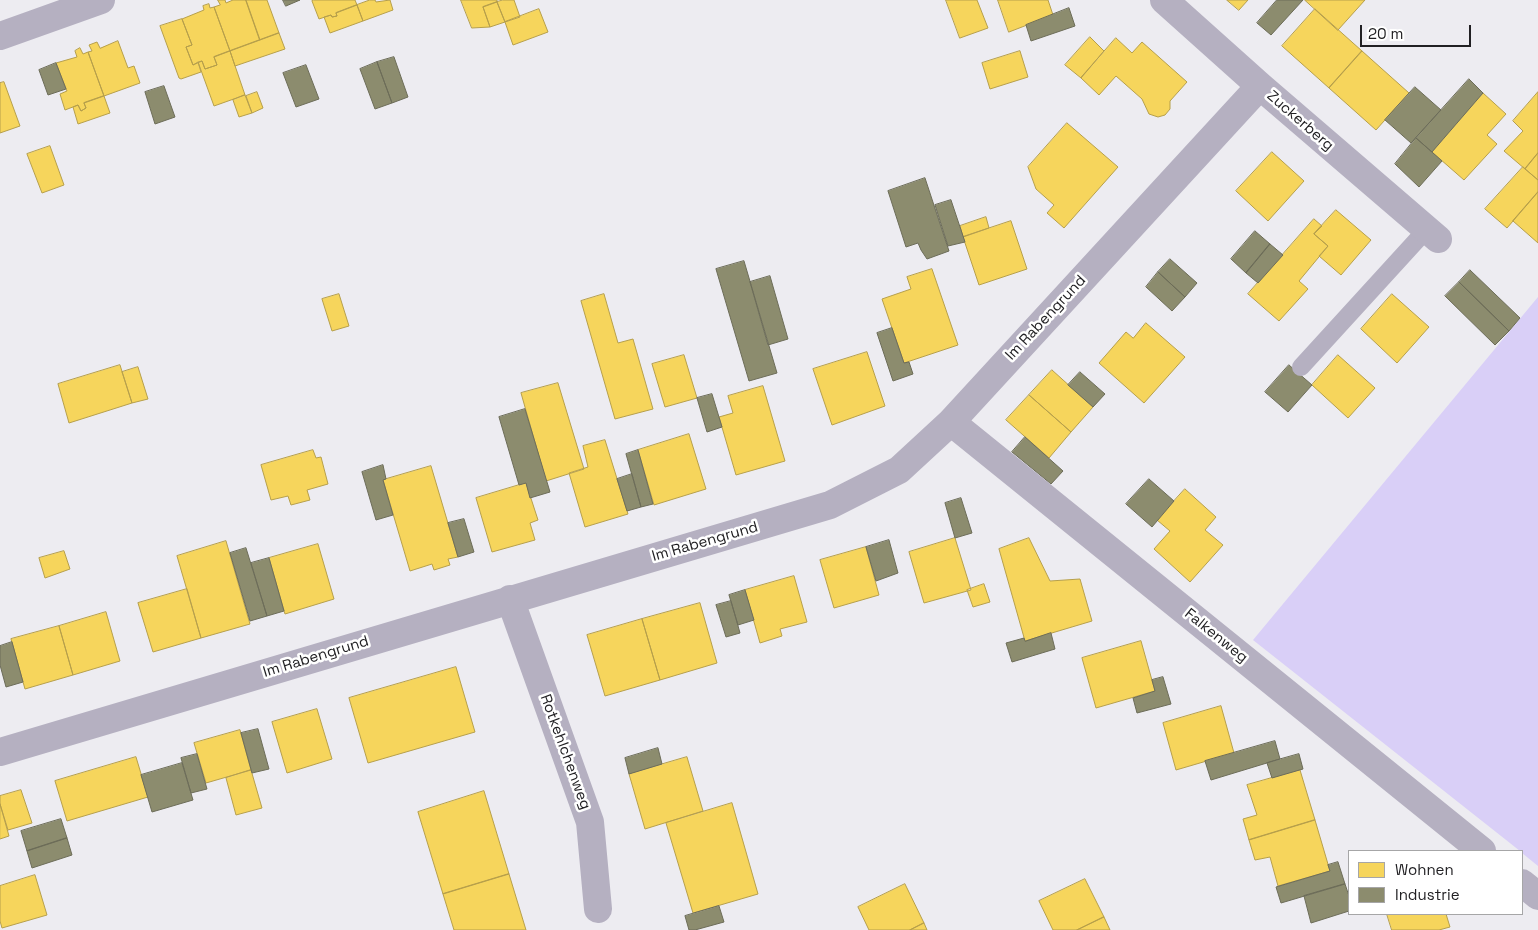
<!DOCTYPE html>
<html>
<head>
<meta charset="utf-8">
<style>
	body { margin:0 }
	#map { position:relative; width:1538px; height:930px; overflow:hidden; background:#edecf1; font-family:"Space Grotesk",sans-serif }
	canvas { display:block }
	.legend { position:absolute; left:1348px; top:850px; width:175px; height:65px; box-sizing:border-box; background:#fff; border:1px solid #a6a6a7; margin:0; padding:6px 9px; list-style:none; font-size:15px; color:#212023 }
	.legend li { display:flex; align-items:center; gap:10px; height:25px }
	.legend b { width:25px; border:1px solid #a6a6a7 }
	.scale { position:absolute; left:1360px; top:25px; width:111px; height:22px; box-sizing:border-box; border:2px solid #212023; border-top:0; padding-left:6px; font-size:15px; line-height:18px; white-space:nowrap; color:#212023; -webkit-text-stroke:4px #fff; paint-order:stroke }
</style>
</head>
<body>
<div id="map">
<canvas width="1538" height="930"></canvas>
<ul class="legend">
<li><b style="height:14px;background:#f6d55c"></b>Wohnen</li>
<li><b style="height:14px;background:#8c8c6e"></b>Industrie</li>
</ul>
<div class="scale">20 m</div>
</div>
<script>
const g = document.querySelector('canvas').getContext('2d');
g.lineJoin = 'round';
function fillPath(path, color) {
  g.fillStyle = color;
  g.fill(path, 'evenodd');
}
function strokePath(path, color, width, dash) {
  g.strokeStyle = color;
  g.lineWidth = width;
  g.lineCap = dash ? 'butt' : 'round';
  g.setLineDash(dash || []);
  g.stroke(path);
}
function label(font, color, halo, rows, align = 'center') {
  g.font = font + ' "Space Grotesk",sans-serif';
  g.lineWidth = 5;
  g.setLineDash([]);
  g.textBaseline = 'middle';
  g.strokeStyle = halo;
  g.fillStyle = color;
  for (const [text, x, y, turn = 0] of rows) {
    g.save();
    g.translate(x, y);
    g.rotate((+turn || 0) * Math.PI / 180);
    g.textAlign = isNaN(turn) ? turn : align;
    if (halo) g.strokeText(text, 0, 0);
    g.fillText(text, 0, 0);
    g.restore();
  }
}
const green = new Path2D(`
	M1538 297V866L1522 853V851H1520L1253 640Z`);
const homes = new Path2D(`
	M218 0H225L226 3 233 0H246L260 40 230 51 214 7 220 5Z
	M246 0H267L279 33 260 40Z
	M314 0H355L357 5 336 13 337 16 332 17 331 15 319 19 312 1Z
	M370 0H375L376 2 390 0 393 10 363 21 357 5Z
	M461 0H497V2L483 7 490 27 472 28Z
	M503 0H514L520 17 505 22 497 2Z
	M946 0H977L988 28 960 38Z
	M998 0H1048L1053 15 1009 32Z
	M1227 0H1248L1239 10Z
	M1305 0H1365L1338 30Z
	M497 2 505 22 490 27 483 7Z
	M209 4 210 8 214 7 230 51 214 57 217 65 205 69 202 61 193 65 186 47 192 45 182 19 204 10 203 6Z
	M357 5 363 21 330 33 324 17 331 15 332 17 337 16 336 13Z
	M539 9 548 32 513 45 505 22Z
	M1315 9 1362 51 1329 88 1282 46Z
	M182 19 192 45 186 47 193 65 198 62 201 72 181 79 179 78 160 26Z
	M279 33 285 49 235 66 230 51Z
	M1090 37 1104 51 1081 78 1065 65Z
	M1116 38 1132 53 1142 42 1187 82 1170 101V109L1165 115 1158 117 1149 114 1142 99 1116 76 1099 95 1081 78Z
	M118 41 128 68 134 66 140 83 104 96 88 52 92 51 89 45 97 42 100 48Z
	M80 48 83 54 88 52 104 96 84 103 86 108 81 111 78 105 65 110 60 94 67 91 56 63 77 57 75 51Z
	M230 51 245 95 214 106 198 62 202 61 205 69 217 65 214 57Z
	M1020 51 1028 77 990 89 982 63Z
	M1362 51 1409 93 1376 130 1329 88Z
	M4 82 20 126 0 133V83Z
	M257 92 263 108 252 113 246 96Z
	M1538 92V153L1525 169 1504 151 1523 131 1513 121Z
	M1483 93 1506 114 1487 135 1497 144 1464 180 1432 152Z
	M245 95 252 113 239 117 233 100Z
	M104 96 110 113 78 124 73 107 78 105 81 111 86 108 84 103Z
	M1067 123 1118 167 1064 228 1047 213 1054 205 1036 189 1028 167Z
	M50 146 64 185 42 193 27 154Z
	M1272 152 1304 181 1268 221 1236 191Z
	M1538 153V180L1525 169Z
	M1523 167 1538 180V192L1507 228 1485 209Z
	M1538 192V243L1513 221Z
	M1336 210 1371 240 1341 275 1319 256 1328 246 1314 234Z
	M986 217 989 228 963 237 960 226Z
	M1314 219 1322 226 1314 234 1328 246 1299 281 1308 289 1279 321 1248 294Z
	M1011 221 1027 269 979 285 963 237Z
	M932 269 958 345 904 363 882 299 911 289 907 277Z
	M339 294 349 326 332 331 322 299Z
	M604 294 618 343 633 339 653 409 615 419 581 301Z
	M1392 294 1429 327 1397 363 1361 329Z
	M1146 323 1185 357 1144 403 1099 363 1126 332 1133 338Z
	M867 352 885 406 832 425 813 369Z
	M684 355 697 398 665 407 652 364Z
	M1338 355 1375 388 1348 418 1312 385Z
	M120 365 132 403 69 423 58 384Z
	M138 367 148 399 132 403 122 372Z
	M1052 370 1093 407 1071 432 1029 395Z
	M558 383 584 469 546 481 521 393Z
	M763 386 785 461 736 475 719 417 733 413 728 396Z
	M1029 395 1071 432 1049 458 1006 420Z
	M689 434 706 489 654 505 638 450Z
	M605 440 628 514 585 527 569 473 588 467 583 446Z
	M313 450 316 458 321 457 328 484 307 490 310 500 291 505 288 496 271 500 261 465Z
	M431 466 458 557 448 559 450 565 434 570 432 564 410 571 383 480Z
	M526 483 538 520 530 523 535 540 492 552 476 498Z
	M1185 489 1216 517 1205 530 1223 545 1190 582 1154 549 1170 531 1157 520Z
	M955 538 971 590 924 603 909 552Z
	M1029 538 1050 581 1080 579 1092 621 1025 641 999 549Z
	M226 541 250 624 201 638 177 556Z
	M318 544 334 599 285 614 269 558Z
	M866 547 879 595 834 608 820 560Z
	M64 551 70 569 45 578 39 558Z
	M794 576 807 622 780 629 782 636 760 643 745 590Z
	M984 584 990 602 973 607 967 590Z
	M187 589 201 638 153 652 138 603Z
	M700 603 717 663 660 680 642 619Z
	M106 612 120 661 73 675 59 626Z
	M642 619 660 680 605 696 587 635Z
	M59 626 73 675 25 689 11 639Z
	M1141 641 1155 691 1096 708 1082 658Z
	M456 667 475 732 368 763 349 698Z
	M1221 706 1234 753 1176 770 1163 723Z
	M317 709 332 759 287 773 272 722Z
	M240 730 251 770 206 783 194 743Z
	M136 757 148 797 67 821 55 781Z
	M687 757 703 811 645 829 629 774Z
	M251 770 262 808 236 815 226 778Z
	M1300 770 1315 820 1249 840 1243 819 1257 815 1247 785Z
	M21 790 32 823 8 830 0 804V796Z
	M484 791 509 874 443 894 418 812Z
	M732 803 758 894 693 913 666 823Z
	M0 804 9 836 0 839Z
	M1315 820 1330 871 1278 886 1270 857 1255 860 1249 840Z
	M509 874 526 930H454L443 894Z
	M35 875 47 915 2 928 0 921V886Z
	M1085 879 1104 917 1077 930H1053L1039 901Z
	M905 884 924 923 910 930H869L858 907Z
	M1387 914H1446L1450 927 1439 930H1392Z
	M1104 917 1110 930H1077Z
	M924 923 927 930H910Z`);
const industry = new Path2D(`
	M283 0H300L286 6Z
	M1277 0H1303L1271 35 1257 23Z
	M1069 8 1075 26 1031 41 1026 25Z
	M394 57 408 97 392 103 377 62Z
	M377 62 392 103 375 109 360 69Z
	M56 63 66 89 48 95 39 70Z
	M306 65 319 99 296 107 283 73Z
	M1469 79 1483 93 1432 152 1416 138Z
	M164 86 175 117 155 124 145 92Z
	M1415 87 1441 110 1411 143 1385 120Z
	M1416 138 1442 161 1419 187 1395 164Z
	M925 178 949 251 927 259 921 250 918 243 906 247 888 191Z
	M951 200 965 242 948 246 935 205Z
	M1255 231 1270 244 1246 273 1231 259Z
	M1270 244 1283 255 1258 283 1246 273Z
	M1170 259 1197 283 1185 297 1158 272Z
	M744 261 777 373 749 381 716 269Z
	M1470 270 1520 318 1509 331 1459 282Z
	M1158 272 1185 297 1172 311 1146 287Z
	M770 276 788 339 768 345 750 282Z
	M1459 282 1509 331 1495 345 1445 296Z
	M892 328 904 363 909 362 913 374 893 381 877 333Z
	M1289 365 1312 385 1288 412 1265 392Z
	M1080 372 1105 394 1093 407 1068 385Z
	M712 394 722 427 707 432 697 398Z
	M525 409 550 492 530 498 526 483 519 485 499 417Z
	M1025 437 1063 471 1051 484 1012 452Z
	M638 450 653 504 641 507 626 454Z
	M383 465 386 479 383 480 393 515 376 520 362 472Z
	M632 474 641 507 627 511 617 479Z
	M1149 479 1174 501 1152 527 1126 504Z
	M961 498 972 533 955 538 945 503Z
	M464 519 474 552 458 557 448 523Z
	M889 540 898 573 876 581 866 547Z
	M246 548 267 616 250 621 230 553Z
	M269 558 284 611 267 616 251 563Z
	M745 590 754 620 738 625 729 595Z
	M731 601 740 633 726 637 716 605Z
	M1051 633 1055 649 1012 662 1006 643 1024 638 1025 641Z
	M12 642 23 682 6 687 0 665V646Z
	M1163 677 1171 704 1137 713 1133 698 1155 691 1152 680Z
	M258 729 269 769 252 773 241 733Z
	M1275 741 1280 759 1211 780 1205 761Z
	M658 748 662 764 629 774 625 758Z
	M197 754 207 789 191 793 181 758Z
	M1299 754 1303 769 1272 778 1267 763Z
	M182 763 193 800 152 812 141 775Z
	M61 819 67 838 27 851 21 831Z
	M67 838 72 855 32 868 27 851Z
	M1338 862 1345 884 1281 903 1276 887 1330 871 1328 865Z
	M1345 884 1349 896V911L1311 923 1304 896Z
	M719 906 724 922 695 930H689L685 916Z`);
const lane = new Path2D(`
	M1301 367 1427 229`);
const street = new Path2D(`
	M1164 0 1260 86 1438 239
	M0 36 101 0
	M951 422 1482 851
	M510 599 590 822 598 909
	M0 752 830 505 899 470 951 422 1260 86
	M1522 883 1538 896`);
const streetNames = [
	["Zuckerberg",1300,121,41],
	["Im Rabengrund",1046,318,-47],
	["Im Rabengrund",705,542,-16],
	["Falkenweg",1216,636,39],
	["Im Rabengrund",316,657,-17],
	["Rotkehlchenweg",565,752,70]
];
fillPath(green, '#d9cff7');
fillPath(homes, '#f6d55c');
strokePath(homes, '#b69f4b', 1);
fillPath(industry, '#8c8c6e');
strokePath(industry, '#6c6c58', 1);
strokePath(lane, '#b5b0c1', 18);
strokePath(street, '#b5b0c1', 28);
label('15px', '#212023', '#fff', streetNames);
</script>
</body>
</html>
